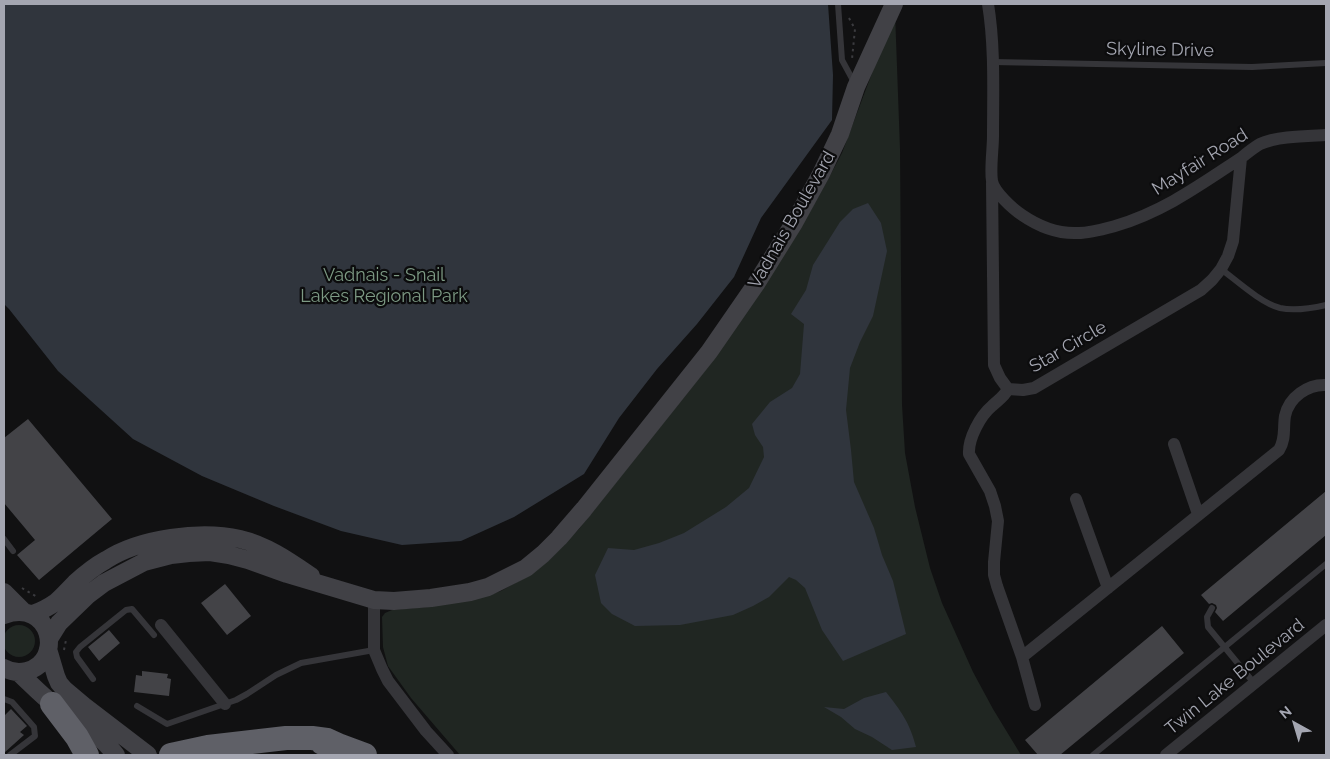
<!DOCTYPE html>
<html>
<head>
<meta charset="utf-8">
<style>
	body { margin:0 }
	#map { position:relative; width:1330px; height:759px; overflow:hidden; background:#111112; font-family:Raleway,sans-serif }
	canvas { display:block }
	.frame { position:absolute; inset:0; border:5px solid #a4a6b1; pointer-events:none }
	.north { position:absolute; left:1270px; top:699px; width:50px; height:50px; -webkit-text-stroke:4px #0c0c0d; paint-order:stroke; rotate:321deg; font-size:14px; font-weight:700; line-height:20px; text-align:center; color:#a4a6b1 }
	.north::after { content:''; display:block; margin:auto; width:18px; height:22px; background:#a4a6b1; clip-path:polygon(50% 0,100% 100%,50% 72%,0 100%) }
</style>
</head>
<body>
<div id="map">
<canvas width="1330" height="759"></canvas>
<div class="frame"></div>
<div class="north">N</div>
</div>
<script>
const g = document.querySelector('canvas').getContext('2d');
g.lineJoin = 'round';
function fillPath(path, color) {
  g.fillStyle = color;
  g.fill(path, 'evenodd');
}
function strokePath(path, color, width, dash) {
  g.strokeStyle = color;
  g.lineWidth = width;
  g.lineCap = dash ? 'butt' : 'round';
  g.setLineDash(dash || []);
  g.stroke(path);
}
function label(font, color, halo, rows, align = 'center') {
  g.font = font + ' Raleway,sans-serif';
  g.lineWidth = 4.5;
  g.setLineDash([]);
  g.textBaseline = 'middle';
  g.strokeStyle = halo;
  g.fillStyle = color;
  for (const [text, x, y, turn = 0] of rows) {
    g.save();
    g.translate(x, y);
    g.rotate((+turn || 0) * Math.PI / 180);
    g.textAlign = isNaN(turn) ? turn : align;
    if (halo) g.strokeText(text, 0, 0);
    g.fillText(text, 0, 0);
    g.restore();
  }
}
const green = new Path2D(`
	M895 12 900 149 902 405 905 453 915 507 930 568 942 603 973 672 993 709 1021 755H460L411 698 388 666 383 647 382 617 385 613 392 610 427 607 490 595 501 591 533 573 549 560 579 529 711 363 796 236 825 185 842 153Z
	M3 641a16 16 0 1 1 32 0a16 16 0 1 1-32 0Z`);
const water = new Path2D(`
	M4 4H828L833 75 832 120 761 218 734 277 697 324 657 369 619 418 584 474 514 517 461 541 402 545 341 531 274 506 202 476 133 439 58 371 9 309 4 304Z
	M868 203 881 223 887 251 873 316 860 342 850 368 846 410 851 450 854 482 874 528 882 555 893 581 906 634 843 661 822 630 805 588 796 580 789 577 769 597 753 606 733 615 680 625 635 626 612 614 601 603 595 575 608 548 634 550 659 543 684 533 726 507 749 488 764 457 763 447 755 435 752 424 770 402 792 388 800 374 804 324 791 314 806 290 813 265 840 222 853 209Z
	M886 692C901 711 910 723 916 747L892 750 872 737 855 729 841 717 824 707 844 709 864 698Z`);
const building = new Path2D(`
	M28 419 112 519 39 580 17 555 35 540 4 503V438Z
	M1326 491V535L1223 621 1215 612 1217 608 1216 605 1212 603 1209 604 1201 595Z
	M225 584 251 616 227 635 201 603Z
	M1162 626 1184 653 1060 755H1038L1025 740Z
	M109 630 120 643 99 661 88 647Z
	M142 671 168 674 167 678 171 679 169 696 134 692 136 675 142 676Z
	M11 709 27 726 20 732 24 735 4 753V716Z`);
const path = new Path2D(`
	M849 18 855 29 852 59
	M22 588 37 597
	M64 650 66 640`);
const lane = new Path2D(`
	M838 4 842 60 855 84
	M993 62 1252 67 1326 63
	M1221 269C1237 281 1261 303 1280 308 1293 311 1313 308 1326 305
	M4 539 13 551
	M1212 608 1207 617 1208 627 1254 683
	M93 679 77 657 76 652 80 647 126 610 132 609 154 635
	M4 699 12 702 34 727 35 736 10 755
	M137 706 167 724 236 700 247 694 276 675 301 663 374 650
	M1093 755 1326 564`);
const street = new Path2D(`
	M988 4C995 47 993 92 993 136 993 149 990 169 992 181 994 192 1013 209 1022 215 1038 226 1058 234 1078 233 1090 233 1104 229 1115 226 1163 212 1200 185 1241 158 1247 153 1253 148 1260 144 1277 136 1307 136 1326 135
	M992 183 994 365 1000 378 1008 389 1023 390 1034 388 1201 290 1212 280 1221 269 1228 256 1233 241 1241 158
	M1008 389C1004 397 998 400 992 406 980 416 968 439 969 454L990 491 995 506 998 521 994 562V575L997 586 1022 657 1035 705
	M1174 444 1198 514
	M1076 499 1108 588
	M374 600V650L382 669 388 681 426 731 448 755
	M161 625 225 704
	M1022 657 1279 450C1286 439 1283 428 1285 416 1289 397 1308 384 1326 385
	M1166 755 1326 625`);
const secondary = new Path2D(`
	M4 592 23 611
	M33 614C41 611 49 607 56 602 63 596 69 589 75 583 85 574 95 566 106 560 140 538 201 530 240 539 266 545 289 561 311 576
	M4 615C51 598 65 661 27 671 19 673 11 672 4 668
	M49 639 59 623 88 595 104 583 144 562 171 555 189 553 210 552 229 555 248 560 287 574 374 600 394 601 431 598 470 592 488 587 526 568 543 554 559 538 584 509 709 352 756 284 794 223 821 174 840 134 856 87 894 4
	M48 649 56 676 59 683 65 690 84 706 148 755
	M19 673C30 683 41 695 53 704 76 722 97 731 116 755`);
const highway = new Path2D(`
	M52 704 77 737 87 755
	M322 743 338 745 365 755
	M171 755 208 747 286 738H312L327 740 338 745`);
const streetNames = [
	["Skyline Drive",1160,50,1],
	["Mayfair Road",1200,162,-32],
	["Vadnais Boulevard",792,220,-60],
	["Star Circle",1068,347,-30],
	["Twin Lake Boulevard",1235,677,-39]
];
const parkNames = [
	["Vadnais - Snail",384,276],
	["Lakes Regional Park",384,297]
];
fillPath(green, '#202622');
fillPath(water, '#30353d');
fillPath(building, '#434347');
strokePath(path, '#3b3b3f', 2, [2.5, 4]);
strokePath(lane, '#353539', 6);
strokePath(street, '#353539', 12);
strokePath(secondary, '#414146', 18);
strokePath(highway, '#5f6067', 24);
label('18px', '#a4a6b1', '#0c0c0d', streetNames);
label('18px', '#7d9a84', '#0c0c0d', parkNames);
</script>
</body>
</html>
